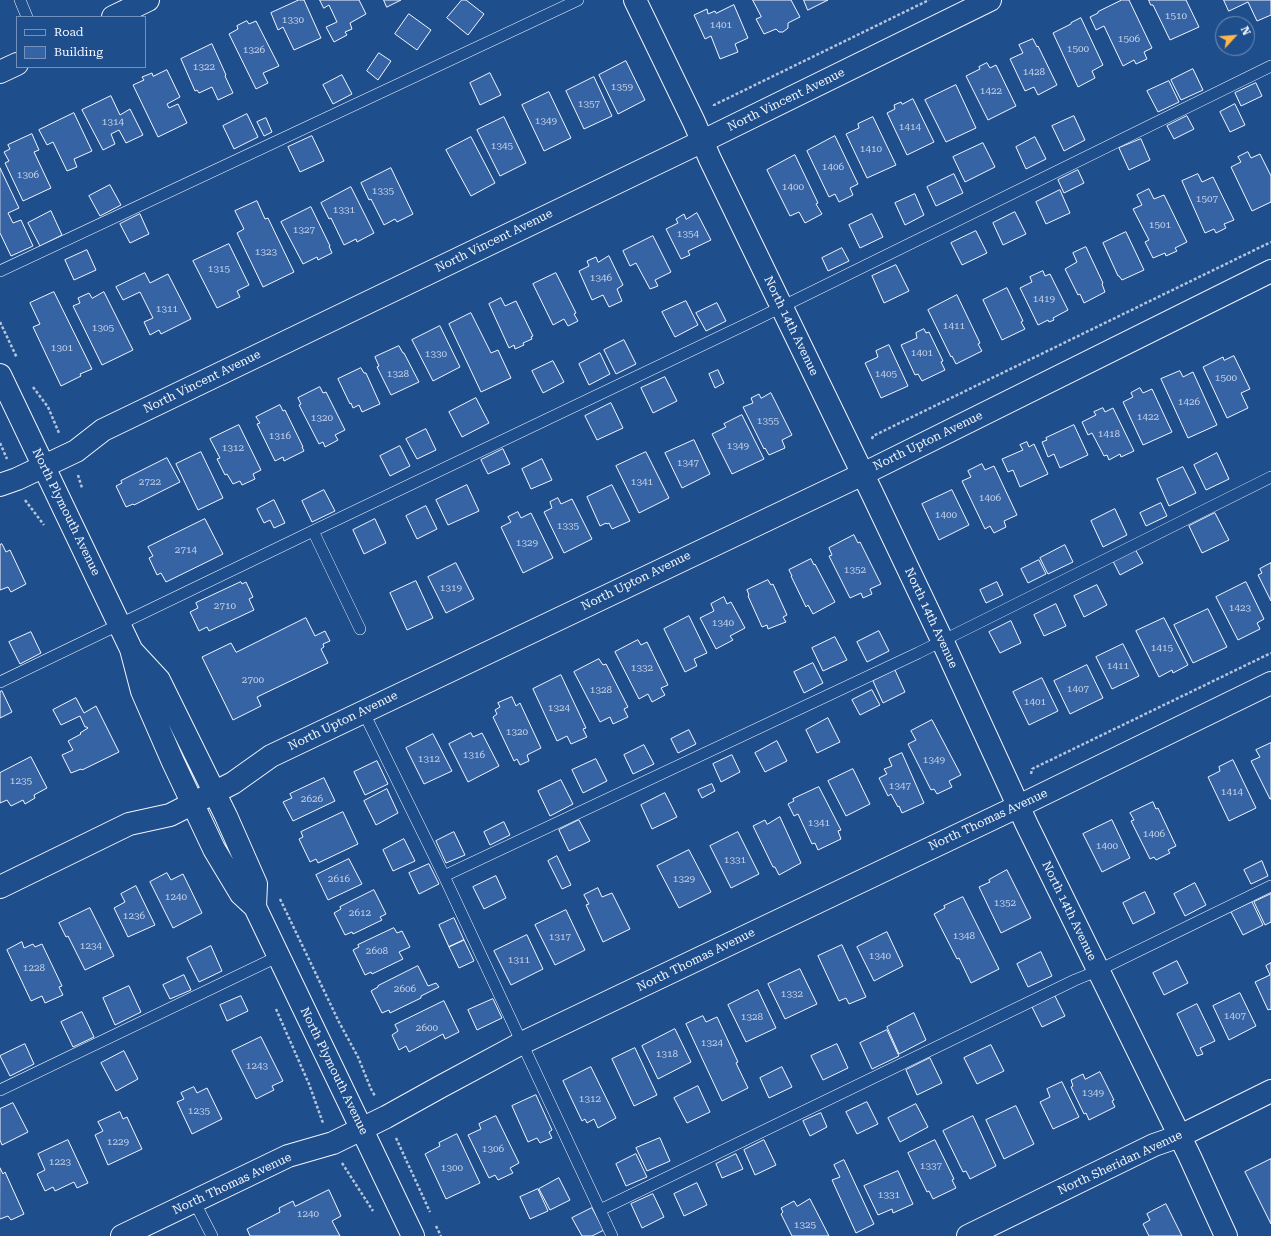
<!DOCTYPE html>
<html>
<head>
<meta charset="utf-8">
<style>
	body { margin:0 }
	#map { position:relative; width:1271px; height:1236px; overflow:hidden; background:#1f4e8c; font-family:"Roboto Serif",serif }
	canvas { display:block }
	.legend { position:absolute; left:16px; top:16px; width:130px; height:52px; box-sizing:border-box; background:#1f4e8c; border:1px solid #7391ba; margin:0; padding:5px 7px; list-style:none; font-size:12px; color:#f2f6ff }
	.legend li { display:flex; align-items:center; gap:8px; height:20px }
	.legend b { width:20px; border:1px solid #7391ba }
	.north { position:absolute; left:1215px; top:16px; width:40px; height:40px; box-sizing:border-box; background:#1f4e8c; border:1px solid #7391ba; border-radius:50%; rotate:64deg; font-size:11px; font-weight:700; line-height:16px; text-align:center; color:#f2f6ff }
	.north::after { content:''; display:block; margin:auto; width:14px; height:18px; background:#ffb74d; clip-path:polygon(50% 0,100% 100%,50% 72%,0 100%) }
</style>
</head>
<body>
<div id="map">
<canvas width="1271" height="1236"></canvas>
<ul class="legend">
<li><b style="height:5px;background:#1f4e8c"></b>Road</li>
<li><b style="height:11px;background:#3563a3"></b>Building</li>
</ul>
<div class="north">N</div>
</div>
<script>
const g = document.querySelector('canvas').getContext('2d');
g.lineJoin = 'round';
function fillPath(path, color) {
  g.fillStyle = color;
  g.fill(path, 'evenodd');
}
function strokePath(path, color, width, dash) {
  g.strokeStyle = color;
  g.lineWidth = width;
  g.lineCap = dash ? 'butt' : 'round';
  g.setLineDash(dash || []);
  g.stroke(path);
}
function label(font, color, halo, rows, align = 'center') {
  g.font = font + ' "Roboto Serif",serif';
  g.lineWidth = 3;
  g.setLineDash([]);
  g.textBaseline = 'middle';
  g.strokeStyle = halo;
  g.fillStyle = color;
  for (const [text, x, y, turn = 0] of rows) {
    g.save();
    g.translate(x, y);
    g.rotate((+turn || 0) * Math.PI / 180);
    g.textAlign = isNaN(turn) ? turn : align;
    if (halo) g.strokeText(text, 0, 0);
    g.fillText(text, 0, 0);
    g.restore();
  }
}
const building = new Path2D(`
	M299 0H304L321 38 294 50 283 27 278 30 271 13Z
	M320 0H359L366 14 350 23 352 29 345 32 347 35 334 42 326 27 337 22 329 5 324 8Z
	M384 0H401L387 7Z
	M462 0H466L484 14 468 35 447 18Z
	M753 0H791L800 17 788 23V28L783 32H779L776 29 764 34 756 19 761 17Z
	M804 0H828L808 10Z
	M1122 0H1129L1152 48 1144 52 1147 59 1136 64 1134 60 1123 66 1104 26 1096 30 1090 17 1098 13V12Z
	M1149 0H1186L1199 27 1170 40 1153 5H1151Z
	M1224 0H1271V15L1257 21 1248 2 1229 11Z
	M734 5 748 38 735 44 738 52 720 59 711 36 705 39 694 15 707 9 708 14 715 11 716 13Z
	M409 14 431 30 417 50 395 34Z
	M1081 18 1103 65 1092 71 1095 78 1078 87 1053 33 1071 24V23Z
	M247 21 249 24 256 21 279 66 263 73 268 83 256 89 229 34 238 29 237 26Z
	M1033 39 1037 47 1038 46 1057 85 1038 95 1034 87 1025 91 1010 59 1023 53 1019 45Z
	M212 44 226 75 225 76 233 93 218 100 212 87 199 93 197 90 195 91 181 59Z
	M379 53 391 61 378 80 367 71Z
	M626 61 645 100 618 114 599 75Z
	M987 63 990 68 996 65 1016 106 988 120 966 76 980 69 979 67Z
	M1193 69 1203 90 1181 100 1171 80Z
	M167 70 180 97 167 104 169 108 178 104 187 123 158 137 133 85 144 80 142 77 152 73 153 76Z
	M490 73 501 95 480 105 470 83Z
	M342 75 352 94 333 104 323 85Z
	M594 77 612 116 584 129 566 91Z
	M1169 81 1179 102 1158 112 1147 91Z
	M1256 83 1262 96 1241 106 1235 93Z
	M956 85 976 128 946 142 925 100Z
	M549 92 571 138 544 151 522 105Z
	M111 96 120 115 130 109 143 135 126 143 119 130 111 134 115 144 103 150 82 110Z
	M913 99 934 142 907 155 887 113 895 109 894 105 901 102 902 104Z
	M1235 104 1245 125 1230 132 1220 112Z
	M74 113 92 151 74 159 77 167 67 171 53 142 47 145 39 130Z
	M247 114 258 137 234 149 223 126Z
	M1074 116 1085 140 1064 151 1052 126Z
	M1187 116 1194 129 1174 139 1167 126Z
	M504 117 526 163 500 176 477 130Z
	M873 117 896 165 867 178 846 134 859 128 858 124Z
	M266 118 272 132 264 136 257 122Z
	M32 134 39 150 34 152 51 188 23 201 5 163 9 161 4 152 10 149 8 145Z
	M312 136 324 161 300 172 288 147Z
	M835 136 858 184 850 188 853 195 839 202 835 194 829 197 807 151Z
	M471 137 495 183 471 196 446 150Z
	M1035 137 1046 159 1026 169 1016 147Z
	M1141 139 1150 160 1129 170 1119 148Z
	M983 143 995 167 965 182 953 157Z
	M1248 152 1251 158 1260 154 1271 176V202L1252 211 1231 167 1241 162 1238 157Z
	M795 155 818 203 816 204 822 214 805 223 799 212 790 216 767 170Z
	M0 168 19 208 8 213 13 223 21 220 33 246 11 256 0 233Z
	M391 168 413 214 397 222 395 219 384 225 371 199 369 200 361 183Z
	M1078 170 1084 183 1064 193 1058 180Z
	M954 174 963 193 936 206 927 187Z
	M1198 174 1202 182 1213 177 1234 220 1224 224 1226 228 1216 233 1214 229 1205 233 1182 181Z
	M110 185 121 205 100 216 89 196Z
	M351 187 374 233 357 242 356 239 344 245 331 218 329 219 321 203Z
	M1149 189 1154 199 1164 195 1187 242 1175 248 1177 251 1166 256 1165 253 1153 258 1145 242 1149 240 1133 209 1142 205 1137 195Z
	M1060 190 1070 213 1046 224 1036 202Z
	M915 194 924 215 905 225 895 203Z
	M257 201 265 219 268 218 294 272 263 287 237 233 244 229 235 211Z
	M311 207 330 246H329L332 253 318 260 317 257 303 264 281 222Z
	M51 211 62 235 40 246 28 223Z
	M1015 212 1026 234 1003 245 993 223Z
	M697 213 711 240 688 251 690 255 681 259 666 229 678 223 676 219 684 214 686 219Z
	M140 214 149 234 130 243 120 224Z
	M872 214 883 237 860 248 849 225Z
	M976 231 987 253 962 265 951 243Z
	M1126 232 1144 270 1122 280 1119 276H1118L1103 243Z
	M653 236 671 272 655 280 658 286 650 289 636 263 630 266 623 251Z
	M229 244 249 285 237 291 240 297 217 308 193 261Z
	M1086 247 1103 283 1102 284 1105 292 1084 303 1080 294 1078 295 1065 269 1077 262 1073 253Z
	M842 248 849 261 828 271 822 258Z
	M87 250 96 270 74 280 65 260Z
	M609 256 623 285 617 289 622 301 609 307 603 295 592 300 579 271 589 266 587 261 596 257 598 262Z
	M896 265 909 291 884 303 872 276Z
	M1043 271 1045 276 1050 274 1068 310 1053 318 1054 320 1049 322 1048 320 1038 325 1020 288 1032 282 1030 277Z
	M145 273 150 283 168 274 191 319 161 334 159 330 150 335 144 322 153 318 140 292 123 300 116 287Z
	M556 273 576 313 574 314 578 321 568 326 564 319 553 325 533 284Z
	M1007 288 1023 321 1021 322 1025 329 1002 340 983 300Z
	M54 292 92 369 80 374 81 376 61 386 33 327 40 324 30 303Z
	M104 292 133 350 102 365 73 306 80 303 78 298 89 293 92 298Z
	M957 295 980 343 978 344 982 351 956 364 952 356 951 357 928 310Z
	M501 298 505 306 516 301 533 336 531 337 532 339 523 343 524 345 515 349 514 345 509 348 489 304Z
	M686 301 698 325 675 337 662 312Z
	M717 303 726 321 706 331 696 313Z
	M471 313 491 353 498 350 511 378 481 392 449 324Z
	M440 326 460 367 433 381 412 340Z
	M924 329 926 333 929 332 943 361 941 362 945 370 922 381 918 374 915 375 901 345 917 338 916 333Z
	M624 340 636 364 616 374 604 350Z
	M889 345 908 386 881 398 865 363 878 357 876 351Z
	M399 346 403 353H404L419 382 391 395 377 367 379 366 375 357Z
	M600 353 610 374 589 385 579 364Z
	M1234 356 1250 389 1241 393 1248 408 1227 418 1203 367 1223 357 1224 360Z
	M553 361 564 382 543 393 532 371Z
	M361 368 364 373H366L380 404 362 412 359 405 353 408 351 403 350 404 338 379Z
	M718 370 724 383 715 388 709 374Z
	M1180 371 1183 377 1193 372 1217 425 1188 438 1161 379Z
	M665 377 677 401 653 413 641 388Z
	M320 387 323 393 326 392 345 430 335 435 338 440 325 447 323 442 319 444 299 405 301 404 298 398Z
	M1140 388 1143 393 1152 389 1172 432 1143 445 1123 402 1133 397 1131 393Z
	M771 393 792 435 782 440 785 448 769 455 765 448 764 449 743 407 753 403 751 398 759 394 761 398Z
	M476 398 489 423 462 437 449 412Z
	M611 403 623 428 597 440 585 416Z
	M280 405 283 411 285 410 303 447H302L304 451 284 461 283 457 275 461 257 424 260 423 256 417Z
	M1103 408 1105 412 1113 408 1134 451 1121 457 1120 454 1109 460 1107 455 1104 456 1092 433 1088 435 1082 422 1096 415 1094 412Z
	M742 415 764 459 732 474 712 434 726 427 724 424Z
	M239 425 261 470 253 474 255 479 242 485 240 481 233 484 227 474 225 475 217 459 220 458 210 439Z
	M1074 425 1088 455 1060 468 1054 454 1048 457 1042 442 1047 440 1046 438Z
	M426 429 436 450 417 459 406 439Z
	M694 440 710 474 682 488 665 453Z
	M1027 442 1029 447 1034 444 1048 474 1020 487 1013 470 1008 472 1002 459 1023 450 1020 445Z
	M400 446 410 466 390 476 380 456Z
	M503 449 510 464 488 474 481 460Z
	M201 452 223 498 198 510 176 464Z
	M646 452 669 498 639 513 616 466Z
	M1217 453 1229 479 1206 490 1194 465Z
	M167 458 180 482 134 505 133 504 126 507 116 486 122 483 121 481Z
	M542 459 552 480 531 489 522 469Z
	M982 464 985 470 994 466 1017 515 1004 521 1006 527 994 533 990 526 985 529 962 481 971 477 968 471Z
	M1183 467 1196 493 1169 506 1157 479Z
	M467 485 479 511 448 525 436 500Z
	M612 485 630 521 612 529 609 523 607 524 606 523 600 526 587 497Z
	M324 490 335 511 312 522 302 501Z
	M952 490 969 525 939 540 922 504Z
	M558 498 561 504 572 499 592 539 564 553 544 512 552 508 550 502Z
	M274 500 285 523 274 528 270 520 264 523 257 509Z
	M1161 503 1167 516 1146 526 1140 513Z
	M426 506 437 529 417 539 406 516Z
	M1115 509 1127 535 1103 547 1091 521Z
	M518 512 521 518 531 513 553 558 523 573 501 527 511 522 508 517Z
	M1215 513 1229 540 1202 553 1189 526Z
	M205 519 223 554 166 582 161 573 157 575 149 558 153 556 148 547Z
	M375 519 386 543 364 554 353 530Z
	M854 535 858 543 860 542 881 584 870 589 872 594 863 598 861 593 850 598 829 556 832 555 829 548Z
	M2 544 6 552 10 550 26 584 11 592 8 587 0 590V545Z
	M1065 545 1073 562 1048 574 1040 558Z
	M1135 549 1143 563 1120 575 1113 561Z
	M811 559 814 565 815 564 835 602 813 614 808 605 806 607 791 576H792L789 570Z
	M1039 560 1046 574 1028 583 1021 569Z
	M456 563 474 599 446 613 428 577Z
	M1271 563V601L1258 575 1262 573 1260 569Z
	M768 580 771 585 773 584 787 615 783 617 786 622 768 629 767 625 762 627 748 596 749 595 747 590Z
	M416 581 433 618 407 630 390 593Z
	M241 582 242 584 246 582 253 597 249 599 254 610 209 631 207 627 199 631 190 612 198 608 196 603Z
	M997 582 1003 595 986 603 980 590Z
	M1246 582 1264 619 1257 623 1260 629 1238 640 1216 597Z
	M1097 585 1107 605 1084 617 1074 596Z
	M724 597 727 604 731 602 745 628 730 636 733 640 716 649 700 618 714 611 711 604Z
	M1056 604 1066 626 1044 636 1034 615Z
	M1208 609 1227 647 1193 663 1174 625Z
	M689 616 707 653 694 659 697 666 685 672 664 629Z
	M306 618 315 636 325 631 330 641 323 644 324 647 321 649 328 663 257 697 261 706 233 720 202 657 231 643 236 652Z
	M1164 618 1188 665 1173 673 1172 670 1159 677 1136 631Z
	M1011 621 1021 643 1000 653 989 632Z
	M879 631 889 651 867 662 857 642Z
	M31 632 41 653 20 664 9 642Z
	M835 637 847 660 823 671 812 648Z
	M638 640 641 645 647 642 668 685 661 688 665 695 652 702 648 694 639 699 615 652Z
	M1123 644 1139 676 1112 689 1096 657Z
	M599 659 603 665 606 664 628 707 624 709 628 717 613 724 610 717 600 722 574 672Z
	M813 663 823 683 804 693 794 672Z
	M1087 665 1103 698 1070 714 1054 681Z
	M895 670 905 692 883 703 873 681Z
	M561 675 586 728 583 729 587 737 571 744 567 736 557 741 533 689Z
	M1042 678 1058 711 1029 725 1013 692Z
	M872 690 880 705 860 715 852 700Z
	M2 691 12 712 0 718V692Z
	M512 697 516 706 520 703 541 748 527 755 529 761 520 765 517 759 514 761 493 717 497 714 495 710 500 707 498 703Z
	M76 698 84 713 96 706 119 752 82 770 81 769 71 773 62 755 73 750 68 741 81 734 80 733 88 728 87 727H85L80 716 61 725 53 710Z
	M828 718 840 742 817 753 806 730Z
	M932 720 961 775 949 781 952 787 937 794 934 789 931 790 908 744 916 740 911 731Z
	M689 730 696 744 678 753 671 739Z
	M471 733 473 737 482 733 499 766 468 782 449 744Z
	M433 734 452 771 424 784 406 748Z
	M777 741 787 761 765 772 755 753Z
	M1271 743V799H1270L1251 761 1260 757 1256 750Z
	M644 745 654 764 633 774 624 755Z
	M902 753 924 803 902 813 899 806 898 807 891 794 888 796 879 778 887 774 884 769 892 766 889 759Z
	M732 755 740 772 721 782 713 764Z
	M31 757 47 788 34 795 35 798 25 804 23 800 11 806 7 800 0 803V773Z
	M596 759 607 781 583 793 572 770Z
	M1233 760 1256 808 1229 821 1208 777 1220 771 1219 767Z
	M377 761 388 784 365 795 354 772Z
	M853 769 870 804 846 816 828 781Z
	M324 778 335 801 293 821 283 802 292 798 290 794Z
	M561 780 573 804 550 816 538 791Z
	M712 784 715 791 702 798 698 790Z
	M819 787 841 830 838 831 841 839 818 850 815 843 812 844 798 814 794 816 788 804 794 801 793 799Z
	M387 789 398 813 376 825 364 801Z
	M665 793 677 817 652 829 641 805Z
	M1153 802 1156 809 1158 808 1176 846 1168 850 1170 853 1156 860 1154 857 1150 859 1131 821 1134 820 1130 813Z
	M343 812 358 844 318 863 316 859 310 862 299 839 303 837 301 832Z
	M780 817 801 863 779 875 775 867H773L753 826 765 820 767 824Z
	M579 820 590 841 569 851 559 830Z
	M1112 820 1130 858 1102 872 1083 834Z
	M504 822 510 835 490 845 484 832Z
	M454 832 465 855 446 863 436 841Z
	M738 832 759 874 731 888 710 846Z
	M404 839 415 861 393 871 383 850Z
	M689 850 711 892 679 908 657 866Z
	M557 856 571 885 562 889 548 861Z
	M349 859 362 884 328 900 316 875Z
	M1262 861 1268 876 1251 884 1244 870Z
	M429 864 439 884 419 894 409 873Z
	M1007 870 1031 918 1001 933 979 887 990 882 989 880Z
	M167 873 171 880 183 874 202 913 173 928 150 882Z
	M496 876 506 898 484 909 473 887Z
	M1195 883 1206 905 1185 916 1174 894Z
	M136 886 155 925 128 937 114 908 125 902 121 894Z
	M598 888 602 897 612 893 630 929 603 942 586 905 589 904 584 895Z
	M374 890 386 914 380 917 382 920 353 934 352 932 345 935 334 913 341 909 340 907Z
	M1145 892 1155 913 1133 924 1123 903Z
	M1271 894V922L1265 925 1254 902Z
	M963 897 999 969 971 983 959 958 957 959 934 914 945 908 944 906Z
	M1252 902 1263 925 1243 935 1231 912Z
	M90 908 114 956 85 970 68 936 66 937 59 923Z
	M566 910 585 950 555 965 535 925Z
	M454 918 464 940 449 947 439 925Z
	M394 928 397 933 402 931 410 947 399 952 403 959 372 974 371 972 365 975 353 950 359 947 358 945Z
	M887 932 903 966 874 981 857 947Z
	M527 935 543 969 511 985 494 951Z
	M464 940 474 961 459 968 449 947Z
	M22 942 24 948 33 944 35 947 42 944 62 986 59 987 63 995 45 1003 42 996 31 1001 7 950Z
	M842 945 866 997 849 1004 846 998 839 1001 818 956Z
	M211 946 222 971 199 982 187 958Z
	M1041 952 1052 976 1028 987 1017 964Z
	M1177 961 1188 983 1164 995 1153 973Z
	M1271 963V1010L1270 1009 1268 1010 1255 982 1270 975 1266 966Z
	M418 966 428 986 436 983 439 987 421 996V998L390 1013 389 1010 382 1013 371 991 378 987V986Z
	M800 969 817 1004 785 1019 768 984Z
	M184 975 191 990 170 999 163 985Z
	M129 986 141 1012 115 1025 103 998Z
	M758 990 776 1028 746 1042 728 1005Z
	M1240 993 1256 1026 1229 1040 1213 1006Z
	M241 996 248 1011 227 1021 220 1005Z
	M1055 996 1065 1016 1042 1027 1032 1007Z
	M493 999 502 1018 477 1030 468 1010Z
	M444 1001 459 1032 445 1039 443 1034 409 1052 406 1046 399 1050 392 1035 398 1031 395 1025Z
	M1197 1004 1215 1041 1200 1048 1203 1054 1197 1056 1177 1014Z
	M82 1012 94 1037 73 1047 61 1022Z
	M914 1013 926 1040 899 1054 887 1027Z
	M703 1016 706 1022 717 1017 738 1062 736 1063 748 1088 722 1101 686 1024Z
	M675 1029 691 1062 658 1079 642 1046Z
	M887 1030 899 1056 872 1069 860 1043Z
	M261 1037 283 1081 272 1086 274 1090 256 1099 232 1051Z
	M25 1044 34 1064 10 1076 0 1056Z
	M837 1044 848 1068 823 1080 811 1056Z
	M991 1045 1004 1071 977 1084 964 1058Z
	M635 1048 657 1095 634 1106 612 1059Z
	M124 1051 138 1079 116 1091 101 1063Z
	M930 1058 942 1083 917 1095 906 1070Z
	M591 1067 616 1118 598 1128 594 1119 587 1123 585 1119 582 1121 563 1081Z
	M782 1067 792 1087 769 1098 760 1078Z
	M1100 1072 1114 1100 1112 1101 1115 1107 1089 1120 1086 1113 1084 1114 1071 1087 1073 1086 1071 1080 1083 1074 1085 1079Z
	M1062 1082 1079 1117 1053 1129 1040 1102 1050 1097 1047 1089Z
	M698 1086 710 1112 687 1123 674 1098Z
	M194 1087 197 1093 207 1088 222 1119 192 1134 177 1102 184 1099 181 1093Z
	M536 1095 552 1130 549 1132 552 1138 540 1143 537 1138 528 1142 512 1106Z
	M867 1102 878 1124 857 1134 846 1112Z
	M13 1103 28 1132 2 1145 0 1140V1109Z
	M916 1104 928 1127 900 1142 888 1118Z
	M1016 1106 1034 1144 1004 1159 986 1120Z
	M120 1112 123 1119 127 1117 142 1149 108 1165 95 1135 103 1131 98 1122Z
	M821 1113 827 1127 810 1136 803 1121Z
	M496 1116 519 1163 510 1168 513 1173 498 1180 495 1175 489 1178 468 1135 481 1129 479 1124Z
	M973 1116 996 1166 970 1179 966 1171 963 1172 943 1131Z
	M457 1134 480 1183 446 1199 425 1154 440 1146 439 1143Z
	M660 1138 670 1161 647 1171 636 1148Z
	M68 1140 88 1183 77 1188 74 1182 55 1191 53 1187 45 1191 37 1174 45 1170 38 1154Z
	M764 1140 776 1165 755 1175 744 1150Z
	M935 1140 954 1179 952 1180 956 1188 933 1199 929 1191 927 1192 908 1153Z
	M636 1154 647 1177 626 1186 616 1164Z
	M736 1154 743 1169 722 1178 716 1164Z
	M1271 1159V1224L1245 1172Z
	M844 1160 874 1224 856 1233 832 1180 840 1177 834 1165Z
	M0 1168 3 1174 5 1172 24 1214 11 1220 8 1216 0 1219Z
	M898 1171 913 1204 893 1213 892 1209 878 1215 864 1186Z
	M559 1178 570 1200 550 1210 539 1189Z
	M697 1183 707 1205 684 1216 674 1194Z
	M538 1189 548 1211 530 1219 520 1197Z
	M329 1190 341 1216 332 1221 340 1236H250L247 1229 280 1212 279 1208 293 1201 295 1206Z
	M653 1194 664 1217 642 1228 631 1204Z
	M810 1199 829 1236H792L781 1214 783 1212 781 1208 794 1201 797 1206Z
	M1166 1204 1182 1236H1149L1143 1224 1150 1220 1147 1214Z
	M592 1208 604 1230 592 1236H582L572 1218Z`);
const path = new Path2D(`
	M714 106V105L929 0
	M0 322 17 358
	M33 387 48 407 59 433
	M872 439 873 436 1271 242
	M0 443 7 459
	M78 475 82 488
	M25 500 44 525
	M1031 774 1032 769 1271 653
	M280 899 339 1022 358 1057 371 1089 375 1096
	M276 1009 309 1084 323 1123
	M396 1138 430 1212
	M342 1163 373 1211
	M436 1226 441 1236`);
const service = new Path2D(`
	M20 0 27 17
	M0 271 578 0
	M313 531 360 629
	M0 682 313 531 755 320 1271 66
	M363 711 444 876 612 1236
	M444 876 918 653 1271 477
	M0 1090 279 956
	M194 1201 212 1236
	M600 1210 1075 980 1097 971 1271 886`);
const minor = new Path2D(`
	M635 0 694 122 710 159 872 493 942 640 1027 825 1190 1157 1226 1236
	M113 17 148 0
	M0 72 17 64
	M0 485 17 479 76 451 103 430 703 141 990 0
	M0 887 129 824 170 815 233 783 271 756 863 474 1271 271
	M122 1236 288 1156 333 1143 386 1117 440 1087 522 1043 1019 806 1271 683
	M968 1236 1154 1145 1180 1136 1271 1091`);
const tertiary = new Path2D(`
	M0 375 131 649 142 691 173 762 214 849 241 894 255 907 413 1236
	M134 653 159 680 226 816 256 884 255 907`);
const numberNames = [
	["1510",1176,16],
	["1330",293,20],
	["1401",721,25],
	["1506",1129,39],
	["1500",1078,49],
	["1326",254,50],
	["1322",204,67],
	["1428",1034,72],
	["1359",622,87],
	["1422",991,91],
	["1357",589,104],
	["1349",546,121],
	["1314",113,122],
	["1414",910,127],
	["1345",502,146],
	["1410",871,149],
	["1406",833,167],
	["1306",28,175],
	["1400",793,187],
	["1335",383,191],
	["1507",1207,199],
	["1331",344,210],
	["1501",1160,225],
	["1327",304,230],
	["1354",688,234],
	["1323",266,252],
	["1315",219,269],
	["1346",601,278],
	["1419",1044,299],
	["1311",167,309],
	["1411",954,326],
	["1305",103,328],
	["1301",62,348],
	["1401",922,353],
	["1330",436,354],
	["1328",398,374],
	["1405",886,374],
	["1500",1226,378],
	["1426",1189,402],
	["1422",1148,417],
	["1320",322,418],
	["1355",768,421],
	["1418",1109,434],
	["1316",280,436],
	["1349",738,446],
	["1312",233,448],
	["1347",688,463],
	["2722",150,482],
	["1341",642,482],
	["1406",990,498],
	["1400",946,515],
	["1335",568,526],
	["1329",527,543],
	["2714",186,550],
	["1352",855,570],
	["1319",451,588],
	["2710",225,606],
	["1423",1240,608],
	["1340",723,623],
	["1415",1162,648],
	["1411",1118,666],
	["1332",642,668],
	["2700",253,680],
	["1407",1078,689],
	["1328",601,690],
	["1401",1035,702],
	["1324",559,708],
	["1320",517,732],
	["1316",474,755],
	["1312",429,759],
	["1349",934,760],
	["1235",21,781],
	["1347",900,786],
	["1414",1232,792],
	["2626",312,799],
	["1341",819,823],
	["1406",1154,834],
	["1400",1107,846],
	["1331",735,860],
	["2616",339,879],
	["1329",684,879],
	["1240",176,897],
	["1352",1005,903],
	["2612",360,913],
	["1236",134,916],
	["1348",964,936],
	["1317",560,937],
	["1234",91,946],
	["2608",377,951],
	["1340",880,956],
	["1311",519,960],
	["1228",34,968],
	["2606",405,989],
	["1332",792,994],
	["1407",1235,1016],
	["1328",752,1017],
	["2600",427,1028],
	["1324",712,1043],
	["1318",667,1054],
	["1243",257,1066],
	["1349",1093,1093],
	["1312",590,1099],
	["1235",199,1111],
	["1229",118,1142],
	["1306",493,1149],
	["1223",60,1162],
	["1337",931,1166],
	["1300",452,1168],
	["1331",889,1195],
	["1240",308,1214],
	["1325",805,1225]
];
const streetNames = [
	["North Vincent Avenue",786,100,-26],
	["North Vincent Avenue",494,241,-26],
	["North 14th Avenue",791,326,64],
	["North Vincent Avenue",202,382,-26],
	["North Upton Avenue",928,441,-26],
	["North Plymouth Avenue",66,512,64],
	["North Upton Avenue",636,581,-26],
	["North 14th Avenue",931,618,65],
	["North Upton Avenue",343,721,-26],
	["North Thomas Avenue",988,820,-25],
	["North 14th Avenue",1069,911,64],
	["North Thomas Avenue",696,960,-26],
	["North Plymouth Avenue",334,1071,64],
	["North Sheridan Avenue",1120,1163,-25],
	["North Thomas Avenue",232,1184,-25]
];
fillPath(building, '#3563a3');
strokePath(building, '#f2f6ff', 1);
strokePath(service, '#f2f6ff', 12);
strokePath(minor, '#f2f6ff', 24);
strokePath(tertiary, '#f2f6ff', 24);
strokePath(path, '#b3c4dc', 2.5, [3, 2]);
strokePath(service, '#1f4e8c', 11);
strokePath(minor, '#1f4e8c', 22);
strokePath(tertiary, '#1f4e8c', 22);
label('10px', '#c3d1e8', null, numberNames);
label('12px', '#f2f6ff', '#1f4e8c', streetNames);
</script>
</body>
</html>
